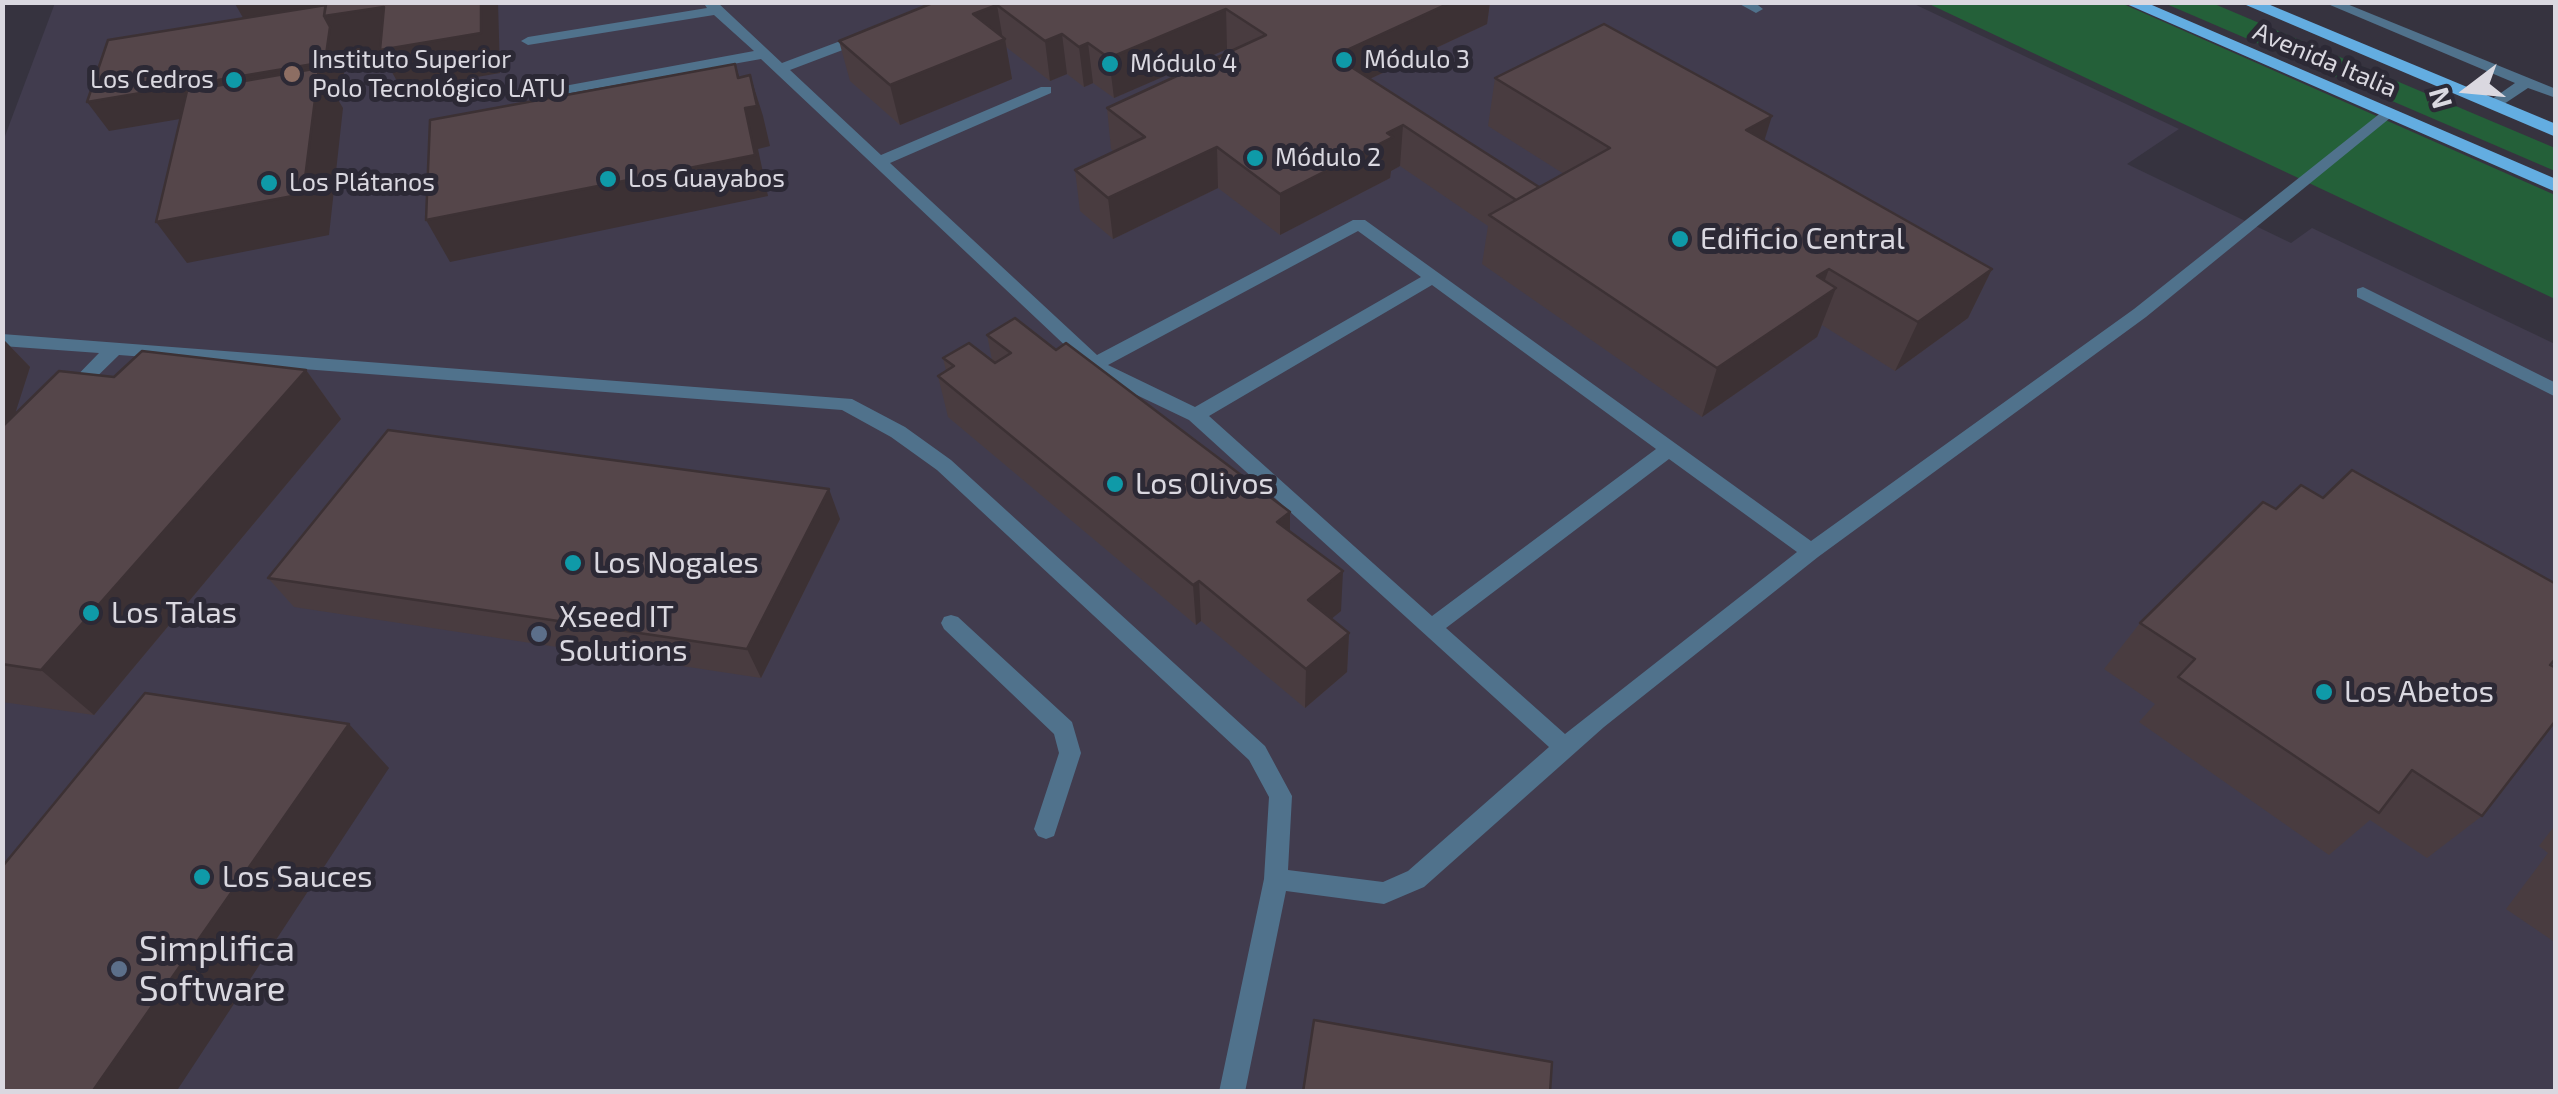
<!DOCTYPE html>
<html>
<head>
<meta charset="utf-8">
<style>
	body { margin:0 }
	#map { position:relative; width:2558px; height:1094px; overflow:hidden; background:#36333f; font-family:"Exo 2",sans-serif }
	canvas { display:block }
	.frame { position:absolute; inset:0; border:5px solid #dad8e0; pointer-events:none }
	.north { position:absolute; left:2418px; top:40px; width:100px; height:100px; -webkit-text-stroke:8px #2c2935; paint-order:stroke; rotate:254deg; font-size:28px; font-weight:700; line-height:40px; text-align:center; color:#dad8e0 }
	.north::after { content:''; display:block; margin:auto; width:35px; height:45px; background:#dad8e0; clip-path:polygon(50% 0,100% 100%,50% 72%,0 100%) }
</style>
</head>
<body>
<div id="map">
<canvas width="2558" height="1094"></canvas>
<div class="frame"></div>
<div class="north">N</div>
</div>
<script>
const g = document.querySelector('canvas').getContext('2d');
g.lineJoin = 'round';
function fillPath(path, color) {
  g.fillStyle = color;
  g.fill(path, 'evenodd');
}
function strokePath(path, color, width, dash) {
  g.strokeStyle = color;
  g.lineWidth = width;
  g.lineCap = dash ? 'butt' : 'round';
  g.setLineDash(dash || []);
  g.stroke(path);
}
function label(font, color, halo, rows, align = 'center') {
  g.font = font + ' "Exo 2",sans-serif';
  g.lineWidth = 10;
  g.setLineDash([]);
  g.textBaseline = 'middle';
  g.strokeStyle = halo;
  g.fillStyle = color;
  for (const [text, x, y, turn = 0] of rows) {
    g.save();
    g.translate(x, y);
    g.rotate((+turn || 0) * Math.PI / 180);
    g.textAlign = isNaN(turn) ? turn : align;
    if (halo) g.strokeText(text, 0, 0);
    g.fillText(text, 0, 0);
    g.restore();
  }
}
const built = new Path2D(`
	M55 3H1912L2179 129 2127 164 2291 243 2312 228 2555 344V1091H3L2 144Z`);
const green = new Path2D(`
	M1927 3H2121L2555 195V299Z
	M2164 3H2212L2555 148V171Z`);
const lane = new Path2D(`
	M703 2H717L782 63 859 34H869V40L790 70 881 155 1041 87H1051V93L890 163 1097 355 1353 220H1365L1811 541 2134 309 2383 111H2393L2395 114 2146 317 1818 557 1604 727 1424 887 1384 904 1286 891 1245 1092H1219L1264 879 1269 797 1249 760 937 470 891 437 842 410 119 355 76 397 70 399 61 393 64 389 99 353 2 346V334L852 399 905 427 951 460 1265 746 1292 796 1288 870 1383 882 1408 871 1549 747 1189 420 1103 379 1089 368 761 59 537 99 530 95 537 91 754 51 714 15 528 45 521 41 528 37 707 8ZM1358 231 1421 277 1195 407 1108 365ZM1432 285 1656 449 1432 616 1209 416ZM1669 459 1797 552 1565 734 1446 628Z
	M1736 2H1754L1763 9 1756 13Z
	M2363 287 2556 383V397L2357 297V289Z
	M951 615 958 617 1072 722 1081 753 1054 836 1046 839 1038 836 1034 829 1059 753 1054 734 944 629 941 623 944 617Z`);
const street = new Path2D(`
	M2323 2H2342L2556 89V98L2528 88 2498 108H2488V102L2515 83Z`);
const primary = new Path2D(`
	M2122 2H2145L2556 179V192Z
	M2239 2H2263L2556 124V137Z`);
const wall = new Path2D(`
	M935 2H1490L1487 24 1370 79 1539 187 1564 174 1488 126 1495 78 1764 141 1992 269 1968 318 1895 371 1822 325 1817 337 1702 417 1482 264 1488 226 1400 166 1391 171 1390 178 1280 235 1218 188 1113 239 1080 211 1075 170 1114 152 1111 149 1107 108 1231 51 1227 49 1114 98 1093 83 1084 87 1067 74 1050 81 1006 47 1012 79 900 125 850 81 839 41Z
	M987 335 1056 350 1290 512V531L1341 611 1331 619 1349 633 1347 672 1305 708 1201 621 1196 625 948 417 938 376 946 371 943 358 992 360Z
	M2 338 30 367 14 416 114 377 306 370 341 419 94 715 2 702Z
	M2276 509 2550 665 2482 816 2427 858 2370 820 2329 855 2139 722 2155 704 2104 669 2140 623Z
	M840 519 761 678 294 607 268 578Z
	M2556 824V943L2506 909 2548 853 2539 846Z`);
const shadedWall = new Path2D(`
	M234 2H350L384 7 498 2 500 73 402 90 380 51 346 56 342 91 334 93 343 108 329 235 187 263 156 222 316 96 109 131 87 102 324 16 246 23Z
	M1452 2H1490L1487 24 1333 96 1334 56Z
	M997 5 1003 40 1005 39 1012 79 900 125 890 85 973 14Z
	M1226 9 1227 49 1114 98 1109 58Z
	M1062 34 1067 74 1050 81 1045 41Z
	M1088 43 1093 83 1084 87 1079 47Z
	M735 64 749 107 750 75 763 116 770 146 758 149 768 196 450 262 426 220 738 78Z
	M1772 116 1757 164 1746 130Z
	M1403 125 1400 166 1391 171 1390 178 1280 235V194Z
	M1217 147 1218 188 1113 239 1108 198Z
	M1829 269 1817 301 1836 288 1817 337 1702 417 1717 368 1817 276Z
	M1992 269 1968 318 1895 371 1918 322Z
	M2 338 30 367 7 439 2 440Z
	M306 370 341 419 94 715 41 670Z
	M829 489 840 519 761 678 747 649Z
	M1290 512V552L1277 522Z
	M1343 571 1341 611 1307 639 1308 600Z
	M1199 581 1201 621 1196 625 1193 585Z
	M1349 633 1347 672 1305 708 1306 669Z
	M349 724 389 768 176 1092H92Z`);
const building = new Path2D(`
	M326 2H481V33L380 50 384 7 324 16Z
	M935 2H1452L1334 56 1539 187 1516 200 1403 125 1387 133 1393 137 1280 194 1217 147 1108 198 1075 170 1145 137 1107 108 1266 35 1226 9 1109 58 1088 43 1079 47 1062 34 1045 41 997 5 973 14 1005 39 890 85 839 41Z
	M326 5 324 16 330 27 325 62 87 102 108 40Z
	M1604 24 1772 116 1746 130 1992 269 1918 322 1829 269 1817 276 1836 288 1717 368 1489 215 1610 148 1495 78Z
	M735 64 738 78 750 75 757 106 745 108 755 155 426 220 430 120Z
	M319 68 303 194 156 222 187 91Z
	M1015 318 1056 350 1066 343 1290 512 1277 522 1343 571 1308 600 1349 633 1306 669 1199 581 1193 585 938 376 954 366 943 358 969 343 995 363 1011 353 987 335Z
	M142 351 306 370 41 670 2 664V427L59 371 114 377Z
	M388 430 829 489 747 649 268 578Z
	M2352 470 2556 584V658L2550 665 2556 668V720L2482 816 2412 770 2379 813 2178 677 2195 659 2140 623 2263 502 2276 509 2301 485 2323 498Z
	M145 693 349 724 92 1092H2V867Z
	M1314 1020 1552 1062 1550 1092H1303Z`);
const markers = [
	[1344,60,10,"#0f9aa8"],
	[1110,64,10,"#0f9aa8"],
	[292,74,10,"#8d6e63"],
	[234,80,10,"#0f9aa8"],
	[1255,158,10,"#0f9aa8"],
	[608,179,10,"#0f9aa8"],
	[269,183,10,"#0f9aa8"],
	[1680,239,10,"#0f9aa8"],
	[1115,484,10,"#0f9aa8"],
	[573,563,10,"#0f9aa8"],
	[91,613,10,"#0f9aa8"],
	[539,634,10,"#5c6f8a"],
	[2324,692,10,"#0f9aa8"],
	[202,877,10,"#0f9aa8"],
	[119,969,10,"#5c6f8a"]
];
const farPoinames = [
	["Instituto Superior",312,60],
	["Polo Tecnológico LATU",312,89],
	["Módulo 3",1364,60],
	["Módulo 4",1130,64],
	["Los Cedros",214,80,"right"],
	["Módulo 2",1275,158],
	["Los Guayabos",628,179],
	["Los Plátanos",289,183]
];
const farStreetnames = [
	["Avenida Italia",2325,60,23]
];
const poiNames = [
	["Edificio Central",1700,239],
	["Los Olivos",1135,484],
	["Los Nogales",593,563],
	["Los Talas",111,613],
	["Xseed IT",559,617],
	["Solutions",559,651],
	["Los Abetos",2344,692],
	["Los Sauces",222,877]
];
const nearPoinames = [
	["Simplifica",139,949],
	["Software",139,989]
];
fillPath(built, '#413c4e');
fillPath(green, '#246039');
fillPath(lane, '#50728c');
fillPath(street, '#50728c');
fillPath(primary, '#63ade1');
fillPath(wall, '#493c40');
fillPath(shadedWall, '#3c3134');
fillPath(building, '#55464a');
strokePath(building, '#3c3134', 2.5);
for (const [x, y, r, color] of markers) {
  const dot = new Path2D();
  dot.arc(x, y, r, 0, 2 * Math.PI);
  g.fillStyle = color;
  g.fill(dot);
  strokePath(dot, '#2c2935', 4);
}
label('25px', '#dad8e0', '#2c2935', farPoinames, 'left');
label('25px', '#dad8e0', '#2c2935', farStreetnames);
label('30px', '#dad8e0', '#2c2935', poiNames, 'left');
label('35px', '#dad8e0', '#2c2935', nearPoinames, 'left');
</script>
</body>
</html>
